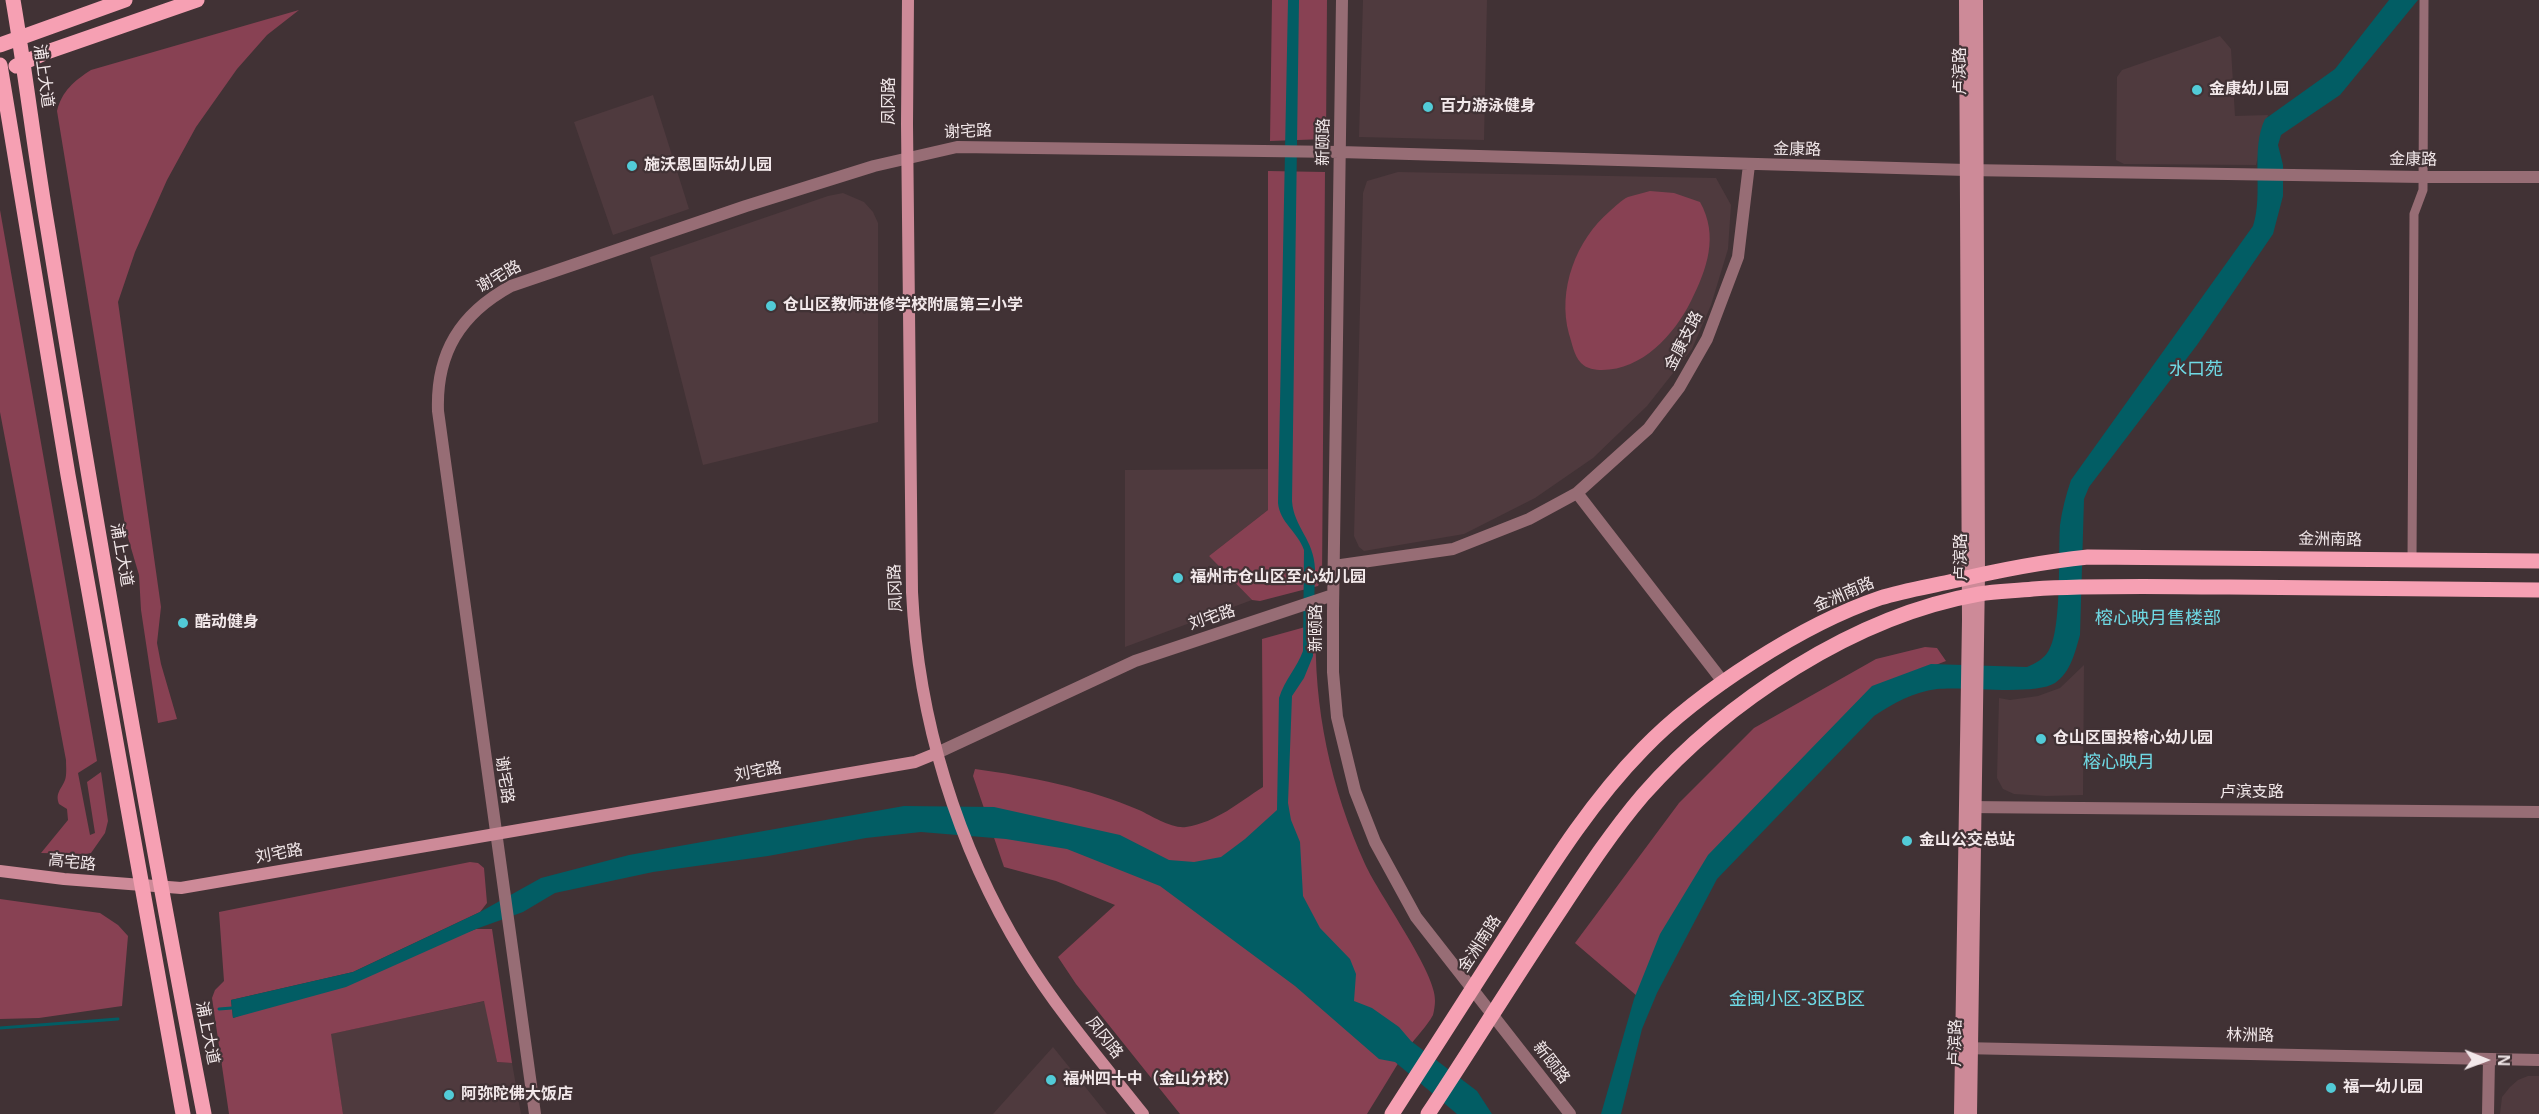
<!DOCTYPE html>
<html>
<head>
<meta charset="utf-8">
<style>
	body { margin:0 }
	#map { position:relative; width:2539px; height:1114px; overflow:hidden; background:#413235; font-family:Helvetica,sans-serif }
	canvas { display:block }
	.north { position:absolute; left:2455px; top:1030px; width:60px; height:60px; -webkit-text-stroke:4px #413235; paint-order:stroke; rotate:91deg; font-size:16px; font-weight:700; line-height:24px; text-align:center; color:#f2e8ea }
	.north::after { content:''; display:block; margin:auto; width:21px; height:27px; background:#f2e8ea; clip-path:polygon(50% 0,100% 100%,50% 72%,0 100%) }
</style>
</head>
<body>
<div id="map">
<canvas width="2539" height="1114"></canvas>
<div class="north">N</div>
</div>
<script>
const g = document.querySelector('canvas').getContext('2d');
g.lineJoin = 'round';
function fillPath(path, color) {
  g.fillStyle = color;
  g.fill(path, 'evenodd');
}
function strokePath(path, color, width, dash) {
  g.strokeStyle = color;
  g.lineWidth = width;
  g.lineCap = dash ? 'butt' : 'round';
  g.setLineDash(dash || []);
  g.stroke(path);
}
function label(font, color, halo, rows, align = 'center') {
  g.font = font + ' Helvetica,"Noto Sans SC",sans-serif';
  g.lineWidth = 4.5;
  g.setLineDash([]);
  g.textBaseline = 'middle';
  g.strokeStyle = halo;
  g.fillStyle = color;
  for (const [text, x, y, turn = 0] of rows) {
    g.save();
    g.translate(x, y);
    g.rotate((+turn || 0) * Math.PI / 180);
    g.textAlign = isNaN(turn) ? turn : align;
    if (halo) g.strokeText(text, 0, 0);
    g.fillText(text, 0, 0);
    g.restore();
  }
}
const built = new Path2D(`
	M1363 0H1487L1484 140 1359 137Z
	M2220 36 2231 49 2235 116 2268 115 2256 165 2124 164 2116 160 2117 77 2122 70Z
	M653 95 689 209 613 235 574 122Z
	M1398 172 1716 178 1731 205 1728 249 1711 305 1692 349 1647 406 1593 458 1535 498 1464 534 1364 551 1359 547 1354 536 1363 193 1367 181Z
	M843 193 864 202 873 212 878 223V422L703 465 650 257 828 196Z
	M1269 469 1268 510 1209 556 1252 600 1125 647V470Z
	M2084 665 2083 795 2046 796 2014 794 2003 789 1997 778 1999 698 2010 700 2038 696 2060 688Z
	M485 1001 497 1062 512 1063 521 1114H343L330 1034Z
	M1053 1047 1107 1114H993Z
	M2528 1076H2539V1114H2500L2502 1097 2510 1087 2518 1080Z`);
const green = new Path2D(`
	M1272 0H1327L1326 139 1270 141Z
	M299 10 267 35 237 69 196 127 167 180 135 252 118 302 161 607 157 643 161 664 177 719 158 723 141 610 139 575 126 531 57 111C62 91 74 81 91 70Z
	M1268 171 1325 172 1322 579 1318 586 1260 601 1252 600 1209 556 1268 510Z
	M1650 191 1674 193 1700 202C1719 236 1707 269 1691 301 1674 335 1642 370 1602 370 1595 370 1587 369 1581 363 1574 356 1572 343 1569 334 1557 290 1576 240 1610 211 1615 207 1621 200 1628 197 1635 195 1643 193 1650 191Z
	M0 210 97 761 78 773 90 835 95 833 87 782 101 772 108 821 105 833 91 853 86 854 41 853 68 820 67 809 59 804C55 793 61 790 65 780 67 775 66 766 66 760L0 412Z
	M1316 624C1313 707 1331 789 1365 864 1379 895 1437 974 1435 1001 1435 1005 1434 1011 1433 1015 1427 1026 1416 1037 1408 1048 1394 1069 1381 1092 1367 1114H1180L1076 984 1058 957 1115 905 1056 881 1004 867 973 776 975 769C1028 776 1091 789 1139 810 1152 816 1172 829 1186 827 1217 822 1238 803 1263 787L1262 639Z
	M1925 647 1937 648 1946 661 1873 689 1766 802 1637 996 1575 943 1679 803 1754 728 1876 659Z
	M470 862 478 863 484 868 487 903 480 912 353 972 231 1000 233 1018 476 929H492L512 1063 497 1062 484 1001 331 1034 343 1114H229L212 998 215 990 224 981 219 912Z
	M0 899 100 913 118 925 128 936 122 1006 39 1018 0 1019Z`);
const water = new Path2D(`
	M1288 0H1299L1292 501C1294 528 1314 539 1315 569L1313 656 1304 678 1292 696 1288 803 1291 820 1300 842 1303 896 1320 928 1350 959 1356 974 1354 1001 1372 1008 1399 1027 1411 1041 1477 1091 1492 1114H1457L1395 1062 1379 1059 1295 986 1160 886 1067 849 1006 839 921 832 866 838 768 856 653 872 555 893 523 912 476 929 346 987 233 1018 231 1000 353 972 480 912 541 878 629 855 904 806 994 807 1120 835 1169 860 1194 862 1221 857 1245 839 1277 810 1279 698C1285 679 1297 668 1303 651L1304 550C1298 532 1280 523 1278 503Z
	M2389 0H2418L2340 95 2281 135 2278 145 2283 165V196L2273 234 2197 345 2089 487 2084 499 2080 635C2075 652 2071 672 2055 683 2034 696 1965 686 1937 689 1913 692 1894 703 1874 716L1717 879 1657 993 1642 1029 1621 1114H1601L1634 999 1660 934 1708 855 1872 686 1931 664 2027 667C2036 663 2044 659 2049 650 2062 628 2058 554 2060 525 2062 510 2066 495 2071 480L2253 226C2264 193 2250 150 2265 119L2335 69Z`);
const stream = new Path2D(`
	M219 1009 232 1008
	M0 1028 118 1019`);
const minor = new Path2D(`
	M2412 559 2414 214 2423 190 2424 0`);
const tertiary = new Path2D(`
	M1342 0 1333 611V672L1337 717 1355 791 1375 842 1416 917 1570 1114
	M1577 493 1724 683
	M1334 566 1453 549 1529 519 1577 493 1648 429 1679 388 1707 339 1738 257 1749 165
	M937 753 1135 661 1333 595
	M1966 807 2539 812
	M1961 1048 2539 1060
	M535 1114 438 411C436 353 460 314 511 286L746 206 874 166 957 147 1340 152 1966 170 2423 177H2539
	M2488 1114 2489 1059`);
const secondary = new Path2D(`
	M908 0 907 124 912 592C918 719 957 846 1023 954 1058 1011 1102 1062 1143 1114
	M0 871 64 879 181 888 915 762 937 753
	M1960 1114 1968 620 1965 0
	M1971 1114 1979 574 1977 0`);
const primary = new Path2D(`
	M13 0C26 76 35 154 48 230 96 525 147 820 204 1114
	M0 45 125 0
	M0 65 68 475 183 1114
	M16 66 47 52 197 0
	M1392 1114C1433 1051 1473 987 1514 924 1553 863 1592 801 1643 749 1699 691 1803 624 1880 598 1902 591 1926 587 1949 582 1995 571 2040 562 2088 557L2539 561
	M1428 1114C1469 1052 1508 989 1549 927 1579 882 1608 836 1643 795 1726 701 1854 616 1979 594 1997 591 2015 591 2033 589 2098 585 2163 587 2229 587 2332 588 2436 589 2539 590`);
const markers = [
	[2197,90,6,"#52cbd7"],
	[1428,107,6,"#52cbd7"],
	[632,166,6,"#52cbd7"],
	[771,306,6,"#52cbd7"],
	[1178,578,6,"#52cbd7"],
	[183,623,6,"#52cbd7"],
	[2041,739,6,"#52cbd7"],
	[1907,841,6,"#52cbd7"],
	[1051,1080,6,"#52cbd7"],
	[2331,1088,6,"#52cbd7"],
	[449,1095,6,"#52cbd7"]
];
const streetNames = [
	["卢滨路",1961,71,-90],
	["浦上大道",43,76,82],
	["凤冈路",890,101,-90],
	["谢宅路",968,132,-2],
	["新颐路",1324,142,-89],
	["金康路",1797,150,1],
	["金康路",2413,160,1],
	["谢宅路",499,277,-29],
	["金康支路",1684,341,-63],
	["金洲南路",2330,540,1],
	["浦上大道",121,555,80],
	["卢滨路",1962,557,-90],
	["凤冈路",896,588,-92],
	["金洲南路",1844,595,-23],
	["刘宅路",1212,618,-18],
	["新颐路",1317,628,-90],
	["刘宅路",758,772,-10],
	["谢宅路",504,780,82],
	["卢滨支路",2252,793],
	["刘宅路",279,854,-10],
	["高宅路",72,863,6],
	["金洲南路",1480,944,-57],
	["浦上大道",207,1033,79],
	["林洲路",2250,1036,1],
	["凤冈路",1104,1038,52],
	["卢滨路",1956,1043,-89],
	["新颐路",1551,1063,52]
];
const poiNames = [
	["金康幼儿园",2209,90],
	["百力游泳健身",1440,107],
	["施沃恩国际幼儿园",644,166],
	["仓山区教师进修学校附属第三小学",783,306],
	["福州市仓山区至心幼儿园",1190,578],
	["酷动健身",195,623],
	["仓山区国投榕心幼儿园",2053,739],
	["金山公交总站",1919,841],
	["福州四十中（金山分校）",1063,1080],
	["福一幼儿园",2343,1088],
	["阿弥陀佛大饭店",461,1095]
];
const neighbourhoodNames = [
	["水口苑",2196,370],
	["榕心映月售楼部",2158,619],
	["榕心映月",2119,763],
	["金闽小区-3区B区",1797,1000]
];
fillPath(built, '#4f3a3e');
fillPath(green, '#884153');
fillPath(water, '#025d64');
strokePath(stream, '#025d64', 3);
strokePath(minor, '#976d75', 9);
strokePath(tertiary, '#976d75', 12);
strokePath(secondary, '#cd8a98', 12);
strokePath(primary, '#f6a0b3', 15);
for (const [x, y, r, color] of markers) {
  const dot = new Path2D();
  dot.arc(x, y, r, 0, 2 * Math.PI);
  g.fillStyle = color;
  g.fill(dot);
  strokePath(dot, '#413235', 2);
}
label('16px', '#f2e8ea', '#413235', streetNames);
label('bold 16px', '#f2e8ea', '#413235', poiNames, 'left');
label('18px', '#6fdae5', '#413235', neighbourhoodNames);
</script>
</body>
</html>
